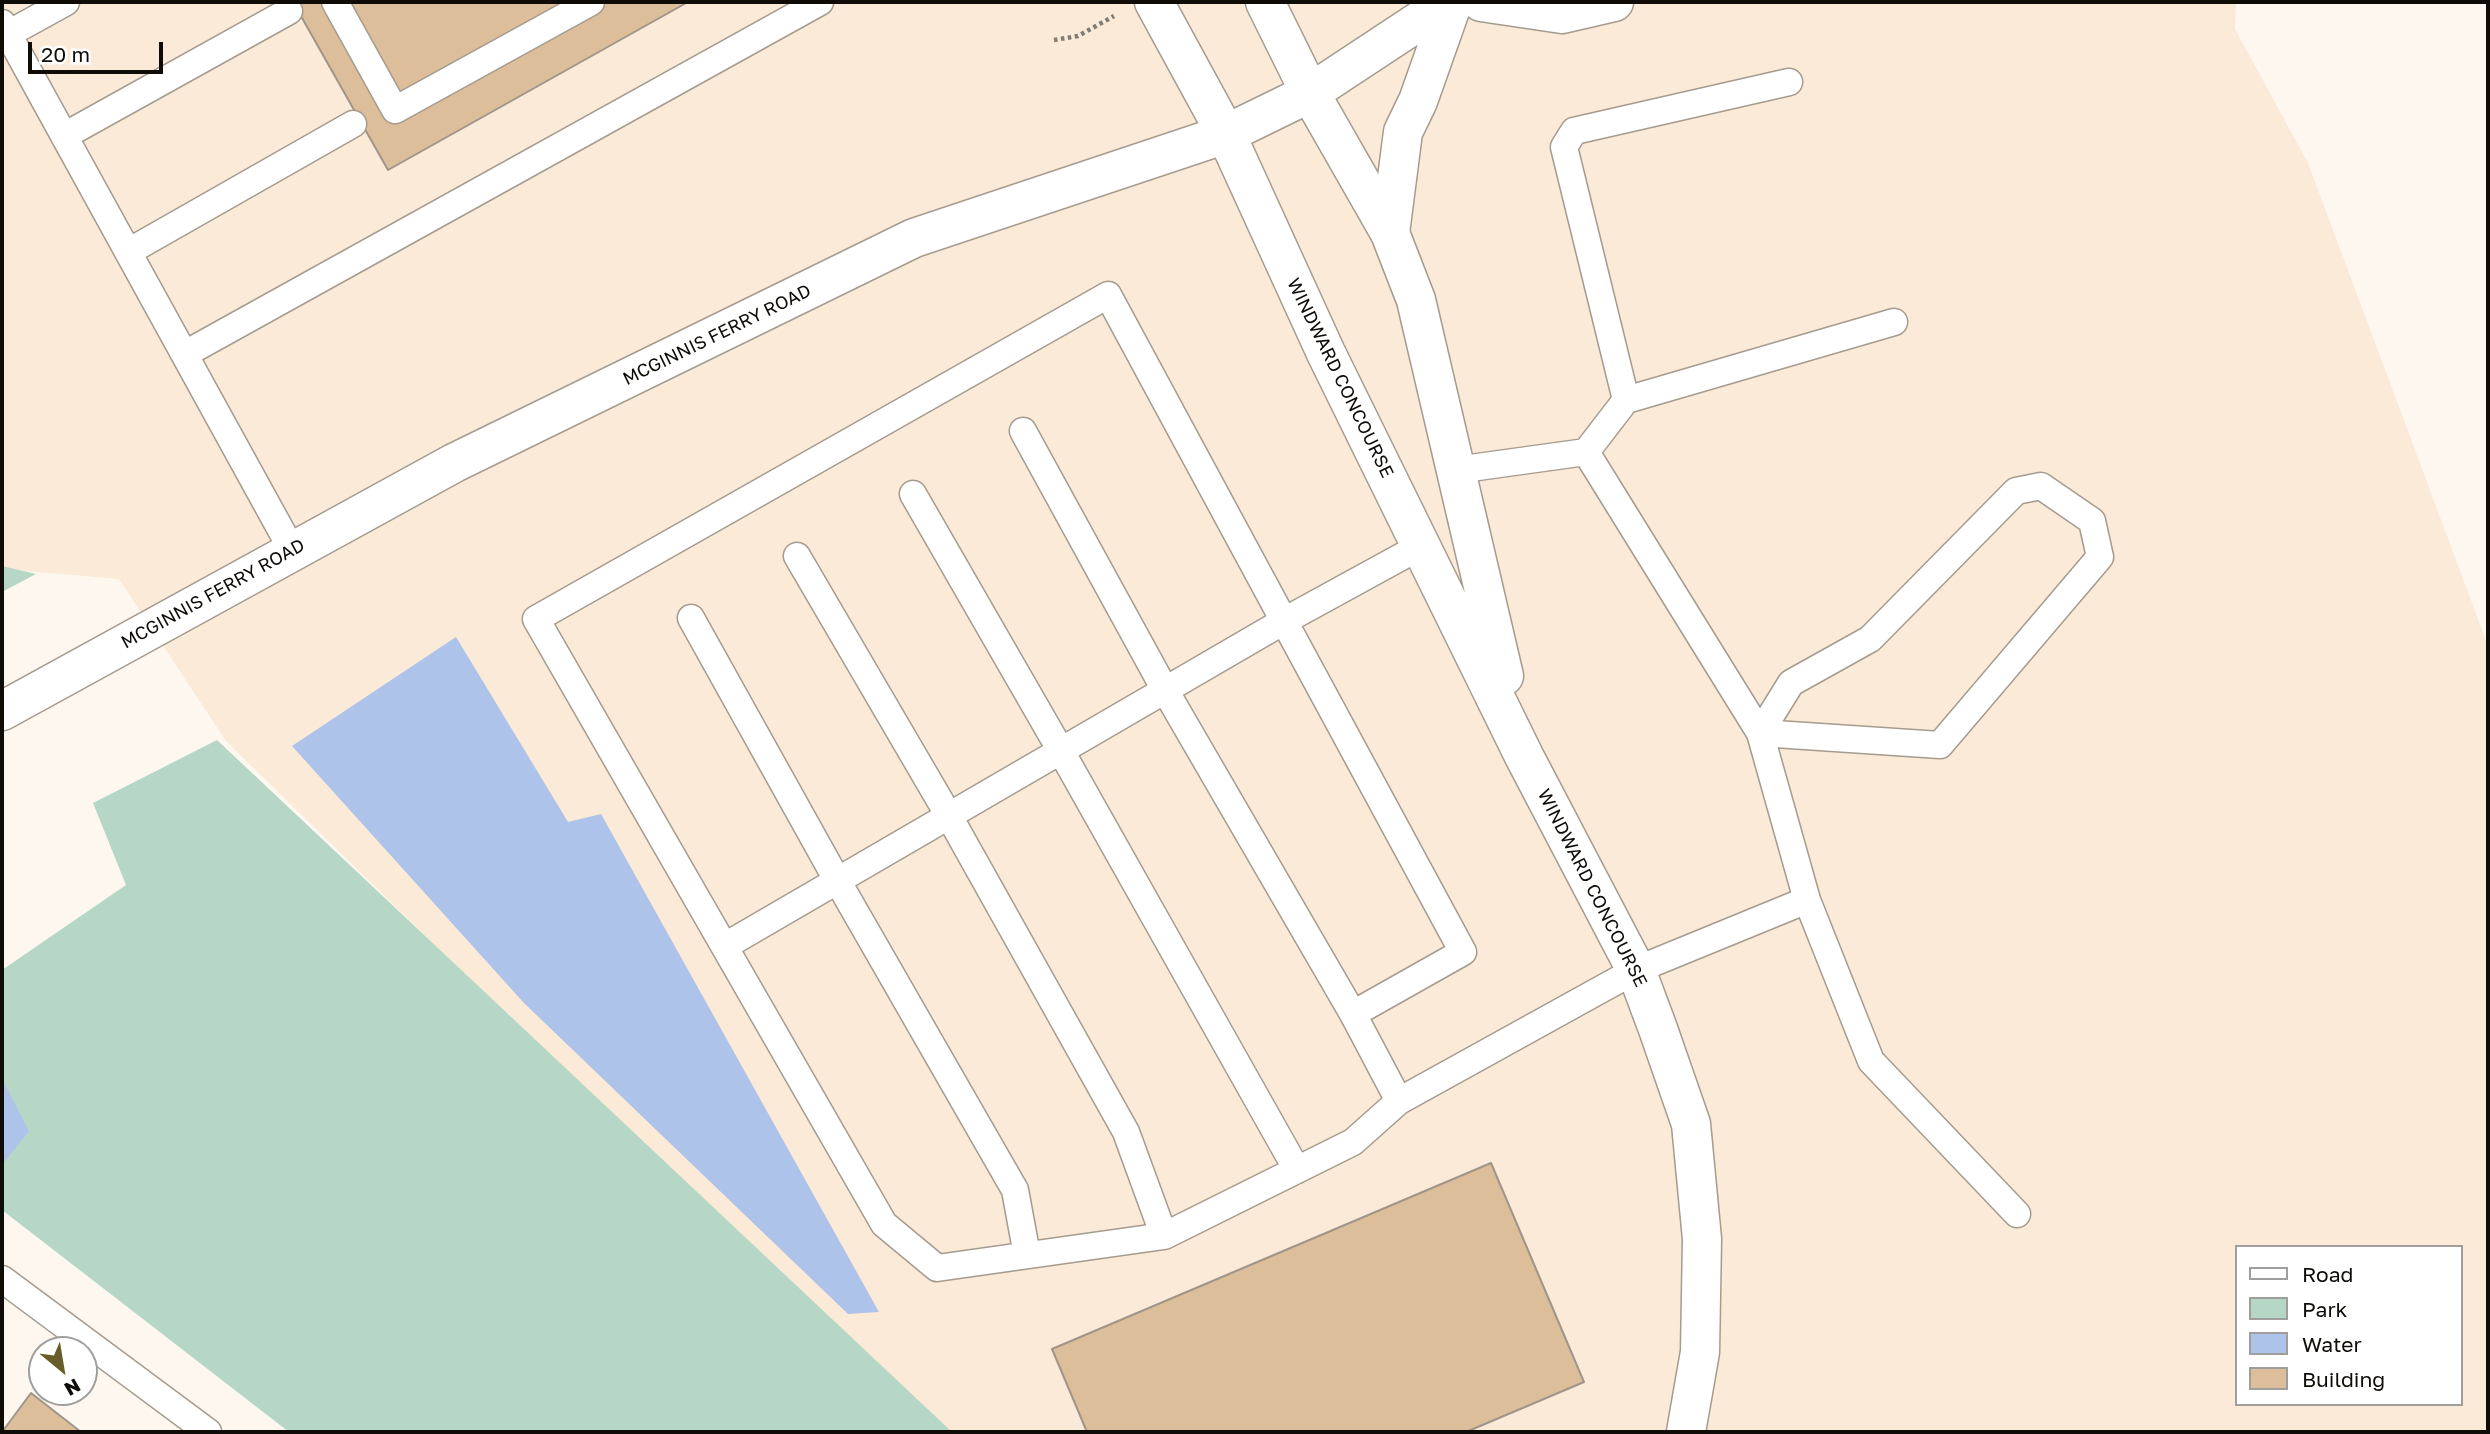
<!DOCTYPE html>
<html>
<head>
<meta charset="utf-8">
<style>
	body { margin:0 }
	#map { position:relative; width:2490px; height:1434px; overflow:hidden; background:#fdf7ef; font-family:"Golos Text",sans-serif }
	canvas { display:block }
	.frame { position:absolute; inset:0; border:4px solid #0f0c08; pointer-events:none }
	.legend { position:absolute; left:2235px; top:1245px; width:228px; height:161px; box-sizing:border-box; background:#fff; border:2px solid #9f9e9c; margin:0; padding:9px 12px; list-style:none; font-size:21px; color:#0f0c08 }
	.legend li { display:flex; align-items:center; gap:14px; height:35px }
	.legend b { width:35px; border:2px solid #9f9e9c }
	.north { position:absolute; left:28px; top:1336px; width:70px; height:70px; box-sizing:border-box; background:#fff; border:2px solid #9f9e9c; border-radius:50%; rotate:150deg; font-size:19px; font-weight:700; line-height:28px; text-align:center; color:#0f0c08 }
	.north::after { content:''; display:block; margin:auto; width:24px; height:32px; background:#685c29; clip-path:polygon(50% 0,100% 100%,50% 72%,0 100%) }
	.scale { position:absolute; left:28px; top:42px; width:135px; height:32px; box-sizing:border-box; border:4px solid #0f0c08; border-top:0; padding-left:9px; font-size:21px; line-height:24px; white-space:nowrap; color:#0f0c08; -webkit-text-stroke:5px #fff; paint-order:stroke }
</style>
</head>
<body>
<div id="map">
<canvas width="2490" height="1434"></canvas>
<div class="frame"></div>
<ul class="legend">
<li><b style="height:9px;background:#fff"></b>Road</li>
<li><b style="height:19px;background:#b6d7c6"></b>Park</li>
<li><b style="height:19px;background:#aec3e9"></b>Water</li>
<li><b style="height:19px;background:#dcbe9a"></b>Building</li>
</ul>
<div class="north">N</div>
<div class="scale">20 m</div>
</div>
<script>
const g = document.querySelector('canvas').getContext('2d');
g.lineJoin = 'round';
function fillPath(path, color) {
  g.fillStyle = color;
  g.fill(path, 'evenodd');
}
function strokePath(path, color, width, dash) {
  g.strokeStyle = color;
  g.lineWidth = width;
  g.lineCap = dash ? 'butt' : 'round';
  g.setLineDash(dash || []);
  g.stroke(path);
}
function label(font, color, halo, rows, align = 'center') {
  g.font = font + ' "Golos Text",sans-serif';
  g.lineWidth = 7;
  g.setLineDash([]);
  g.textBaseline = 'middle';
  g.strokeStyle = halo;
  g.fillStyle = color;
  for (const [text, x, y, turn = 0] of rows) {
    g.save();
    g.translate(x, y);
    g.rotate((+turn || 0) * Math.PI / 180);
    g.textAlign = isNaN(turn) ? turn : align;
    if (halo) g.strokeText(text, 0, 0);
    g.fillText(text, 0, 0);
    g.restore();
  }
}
const built = new Path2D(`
	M2 2H2236L2235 29 2308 163 2488 646V1432H933L226 741 119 579 2 569ZM2236 1247H2460V1404H2236Z`);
const green = new Path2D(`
	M2 566 36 574 2 592Z
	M217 740 952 1432H289L2 1210V970L126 885 93 803Z`);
const water = new Path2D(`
	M456 637 568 822 601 814 879 1312 848 1314 524 1003 292 746Z
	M2 1079 29 1131 2 1165Z`);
const building = new Path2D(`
	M293 2H688L388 170Z
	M1491 1163 1584 1382 1466 1432H1087L1052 1349Z
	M31 1393 81 1432H2Z`);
const path = new Path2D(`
	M1054 40 1078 36 1114 16`);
const lane = new Path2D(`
	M335 2 395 110 591 2
	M2 23 292 550
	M8 34 66 2
	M64 136 289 11
	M128 252 353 124
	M185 354 820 2
	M1626 400 1564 147 1574 131 1789 82
	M1023 431 1165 690 1353 1014
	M1586 452 1626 400 1894 322
	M2041 486 2092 521 2100 557 1940 745 1760 733 1791 683 1870 639 2016 491Z
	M913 494 1061 751 1297 1170
	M1421 546 1284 621 1108 295 536 619 884 1224 937 1268 1164 1236 1353 1142 1399 1101 1636 970 1807 900 1760 733 1586 452 1456 470
	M797 556 949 816 1126 1132 1164 1236
	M691 618 837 880 1015 1190 1027 1255
	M1807 900 1871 1061 2017 1214
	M725 946 1284 621 1463 952 1353 1014 1399 1101
	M2 1279 208 1432`);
const street = new Path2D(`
	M1310 93 1390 233 1416 300 1504 676
	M1226 134 1326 353 1524 756 1636 970 1658 1029 1691 1124 1702 1239 1700 1352 1686 1432`);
const secondary = new Path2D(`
	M1154 2 1226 134
	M1265 2 1310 93
	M1481 2 1562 14 1614 2
	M1390 233 1403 132 1418 101 1453 2
	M2 711 454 463 914 238 1226 134 1310 93 1448 2`);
const streetNames = [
	["MCGINNIS FERRY ROAD",717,335,-26],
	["WINDWARD CONCOURSE",1340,378,64],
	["MCGINNIS FERRY ROAD",213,594,-29],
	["WINDWARD CONCOURSE",1592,888,63]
];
fillPath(built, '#faead7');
fillPath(green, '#b6d7c6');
fillPath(water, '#aec3e9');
fillPath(building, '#dcbe9a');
strokePath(building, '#9f9589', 2);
strokePath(lane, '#a59b8f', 29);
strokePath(street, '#a59b8f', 41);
strokePath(secondary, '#a59b8f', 41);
strokePath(path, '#817c76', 4.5, [3.5, 3.5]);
strokePath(lane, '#fff', 26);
strokePath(street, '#fff', 38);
strokePath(secondary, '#fff', 38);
label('18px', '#0f0c08', '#fff', streetNames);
</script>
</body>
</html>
